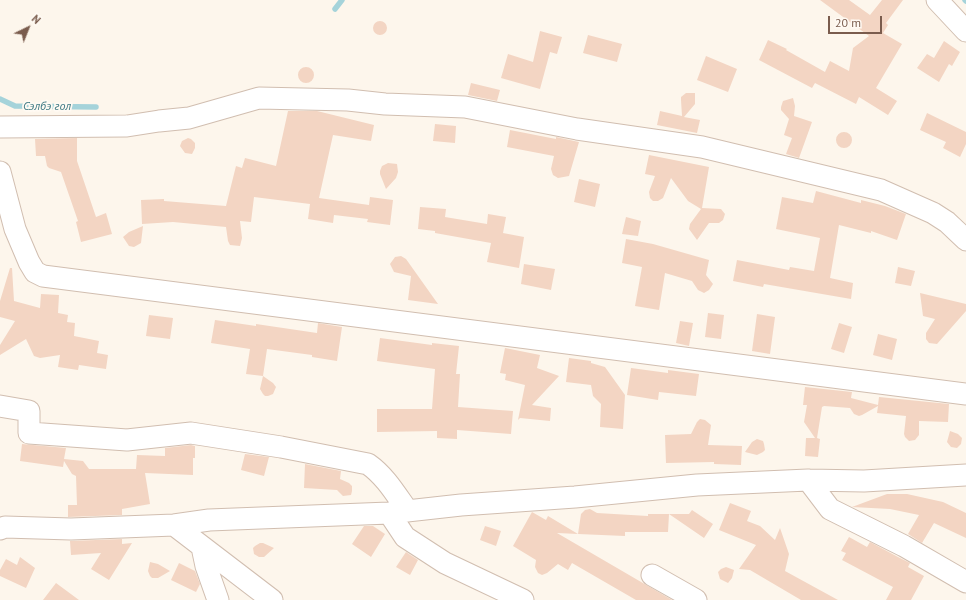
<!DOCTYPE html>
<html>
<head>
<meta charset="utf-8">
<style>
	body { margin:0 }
	#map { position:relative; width:966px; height:600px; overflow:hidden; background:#fdf6ec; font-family:"PT Sans",sans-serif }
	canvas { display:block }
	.north { position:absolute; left:8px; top:8px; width:40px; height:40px; -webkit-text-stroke:3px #fffaf3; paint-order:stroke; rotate:43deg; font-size:11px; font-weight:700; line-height:16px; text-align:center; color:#7a5c4d }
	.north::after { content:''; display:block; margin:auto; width:14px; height:18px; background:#7a5c4d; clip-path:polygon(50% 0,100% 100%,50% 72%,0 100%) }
	.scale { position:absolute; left:828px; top:16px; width:54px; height:18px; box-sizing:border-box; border:2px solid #7a5c4d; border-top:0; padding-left:5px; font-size:12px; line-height:14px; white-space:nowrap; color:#7a5c4d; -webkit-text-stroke:3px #fffaf3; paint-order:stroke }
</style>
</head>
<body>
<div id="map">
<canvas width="966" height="600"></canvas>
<div class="north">N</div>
<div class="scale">20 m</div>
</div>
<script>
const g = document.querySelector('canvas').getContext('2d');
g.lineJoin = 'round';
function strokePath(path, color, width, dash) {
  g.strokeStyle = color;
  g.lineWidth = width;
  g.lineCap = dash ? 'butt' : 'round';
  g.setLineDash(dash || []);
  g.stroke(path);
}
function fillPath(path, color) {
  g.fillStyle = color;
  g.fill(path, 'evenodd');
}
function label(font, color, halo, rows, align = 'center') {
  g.font = font + ' "PT Sans",sans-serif';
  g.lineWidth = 3.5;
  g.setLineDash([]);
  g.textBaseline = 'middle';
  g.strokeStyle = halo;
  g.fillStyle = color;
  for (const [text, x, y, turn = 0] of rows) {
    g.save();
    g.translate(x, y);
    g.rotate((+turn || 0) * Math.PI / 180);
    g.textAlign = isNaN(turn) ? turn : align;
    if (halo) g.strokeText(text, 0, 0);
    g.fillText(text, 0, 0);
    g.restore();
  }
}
const stream = new Path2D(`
	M965 0 966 1
	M335 9 342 0
	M0 99 15 106 96 107`);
const building = new Path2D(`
	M820 0H849L870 15 882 0H903L886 23 888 25 883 33 902 44 876 88 897 101 888 115 859 97 856 104 815 83 812 88 759 60 768 40 787 49 786 50 825 72 830 61 849 71 853 48 869 36Z
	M373 28a7 7 0 1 1 14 0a7 7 0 1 1-14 0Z
	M540 31 562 37 557 54 550 52 540 89 501 78 508 54 533 62Z
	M588 35 622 44 617 62 583 53Z
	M944 41 960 52 952 66 949 64 939 82 917 68 927 54 934 58Z
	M706 56 737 69 728 92 697 80Z
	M298 75a8 8 0 1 1 16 0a8 8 0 1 1-16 0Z
	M471 83 500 90 497 101 468 95Z
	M686 93H695V104L684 117 700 120 697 133 657 125 660 111 682 116 681 100V97Z
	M793 98 795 106 794 116 812 122 799 158 786 154 792 138 784 135 789 119 781 110V107L783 101Z
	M288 111H317L374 125 371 141 333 135 319 198 369 205 370 197 393 200 390 225 367 222 368 219 334 215 333 223 308 219 310 204 254 197 251 222 240 221 242 238 240 246 230 245 228 241 226 227 173 222 142 224 141 200 164 199V201L226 206 236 166 242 168 245 158 276 166Z
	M927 113 966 132V144L960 157 943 148 946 142 920 130Z
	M435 124 456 126 455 143 433 141Z
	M510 130 556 139V137L579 142 569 176 558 178 553 175 551 169 554 156 507 147Z
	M836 140a8 8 0 1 1 16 0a8 8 0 1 1-16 0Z
	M77 138V161L96 217 106 213 112 234 81 242 76 222 78 221 61 172 49 168 47 166 45 156H36L35 139Z
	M188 138 191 139 195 143V148L192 154 185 153 180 146 182 141Z
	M649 155 709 167 702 208 721 209 725 214 723 220 719 223H709L697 240 689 229 690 224 701 209 688 201 671 178 663 198 658 201H653L650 198 649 192 655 176 645 174Z
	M388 163 397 164 398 172 396 178 386 189 380 174V171L382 166Z
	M579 179 600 184 595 207 574 202Z
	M816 191 861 203V200L885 206 906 214 897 240 871 231V233L839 225 830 278 853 283 851 299 764 284 763 287 733 281 737 260 789 270 790 267 814 271 820 238 776 229 782 197 813 203Z
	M420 207 446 209 445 217 487 224 488 214 506 217 503 233 524 237 519 268 487 262 491 243 435 233V231L418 229Z
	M626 217 641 221 638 236 622 234Z
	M143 226 141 243 134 247 129 246 123 237 129 232Z
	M626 239 653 244 709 260 706 275 713 284 709 290 704 293 698 290 692 281 665 273 659 310 635 306 642 267 622 263Z
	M401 256 406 259 438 304 408 300 411 276 394 272 390 264 395 257Z
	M524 264 555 269 551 290 521 284Z
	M898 267 915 271 911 286 895 283Z
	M10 268H12L14 301 40 308 41 294 59 295 58 313 68 315 67 322 75 323 74 336 99 341 97 353 108 355 106 369 79 365 78 370 58 367 60 355 40 358 34 356 26 339 0 355V345L15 321 0 317V301Z
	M920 293 966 304V311L937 344 929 343 926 339V333L935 319 923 316Z
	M708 313 724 315 721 339 705 337Z
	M757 314 775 317 770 354 752 351Z
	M149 315 173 318 170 339 146 336Z
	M215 320 256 326V324L317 333 318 323 342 327 337 361 312 357V355L267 349 263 376 273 383 276 387 273 394 268 396H265L263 394 260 389 263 376 246 374 250 349 211 343Z
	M680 321 693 323 689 346 676 343Z
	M839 323 852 327 844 353 831 349Z
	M878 334 897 339 892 360 873 355Z
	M380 338 432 345V343L459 346 456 374H460L458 407 513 411 511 434 457 430V439L437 438V431L377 432V409H432L435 369 377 361Z
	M505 348 540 355 537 368 559 376 532 405 551 408 550 421 520 418 518 420 525 385 505 380 506 374 500 373Z
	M569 358 591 361V363L605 367 625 395 623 429 600 427 601 404 593 396 591 385 566 382Z
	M631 368 668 373V370L699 374 696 396 659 392 658 400 627 395Z
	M805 387 852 392 851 398 878 405 879 397 949 404 948 422 919 421V435L915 440 909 441 905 437 904 434 906 416 877 413 878 406 862 415 859 416 854 414 850 408 824 406 822 407 817 438 820 439 818 457 805 456 806 438H815L804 422 807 405H803Z
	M700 419 705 420 711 425 708 445 742 446 741 465 714 464V462L666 463 665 435 691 434 697 422Z
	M950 431 958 434 962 438 961 444 957 448 951 447 947 442Z
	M757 439 763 441 764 444 765 450 763 452 757 455 745 452 752 442Z
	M22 444 66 448 64 459 83 461 89 469H136L137 455 165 456V448L191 445 195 446V458H193V475L145 473 150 504 122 509V515L68 517V505H77L76 476 72 474 64 461 63 467 20 461Z
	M245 454 269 457 264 476 241 470Z
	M305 464 341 471 340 479 349 483 352 486V491L351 495 343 496 337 490 304 488Z
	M887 494H907L943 502 966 513V538L934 523 922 543 908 534 919 515 890 509 852 507Z
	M730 503 751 511 747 521 760 526 775 540 780 528 789 554 785 571 838 600H801L750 570 739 569 756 545 719 530Z
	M590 509 597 513 648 516V514H689L692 510 713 524 704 538 669 514 668 532H625V536L578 534 581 514 585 510Z
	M532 512 546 520 548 516 578 534 557 533 672 600H636L572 563 568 570 558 564 547 573 542 575 538 573 535 567 536 560 513 546Z
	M364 526H373L385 534 371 557 352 544Z
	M485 526 501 531 496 546 480 540Z
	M849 537 867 547 870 542 898 557 910 563 908 567 924 576 911 600H886L893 587 842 560 846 553 841 551Z
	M122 539V544L132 543 109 580 91 569 101 553 71 555 70 541Z
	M260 543H263L274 548 264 557H259L254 554 253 548 255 546Z
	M406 552 418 560 410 575 396 567Z
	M20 557 35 568 26 588 0 576V570L6 559 17 565Z
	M150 562 158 564 170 571 158 578H152L150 576 148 571Z
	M179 563 195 571 200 584 196 592 171 580Z
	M726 567 734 570 732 578 728 583 720 579 718 572 721 569Z
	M56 583 79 600H43Z`);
const minor = new Path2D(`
	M937 0 966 31
	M0 127 127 126 159 121 189 118 259 98 348 100 385 104 465 107 577 129 702 147 881 190 933 213 947 222 966 240
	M0 172 15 229 29 262 35 272 43 276 966 394
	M0 406 29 411V433L127 440 191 433 281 447 368 464C385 476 395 493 407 510
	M808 480 830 509 904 546 966 582
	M389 513 405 537 445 563 523 600
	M174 525 272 600
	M0 529 5 527 71 529 174 525 209 520 389 513 461 505 575 497 697 485 808 480 864 481 966 475
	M202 547 206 566 218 600
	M652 575 696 600`);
const waterNames = [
	["Сэлбэ гол",47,107]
];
strokePath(stream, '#a5d3da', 5.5);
fillPath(building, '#f3d5c3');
strokePath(minor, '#d1beb0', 23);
strokePath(minor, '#fff', 21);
label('italic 12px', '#437c86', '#fffaf3', waterNames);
</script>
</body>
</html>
